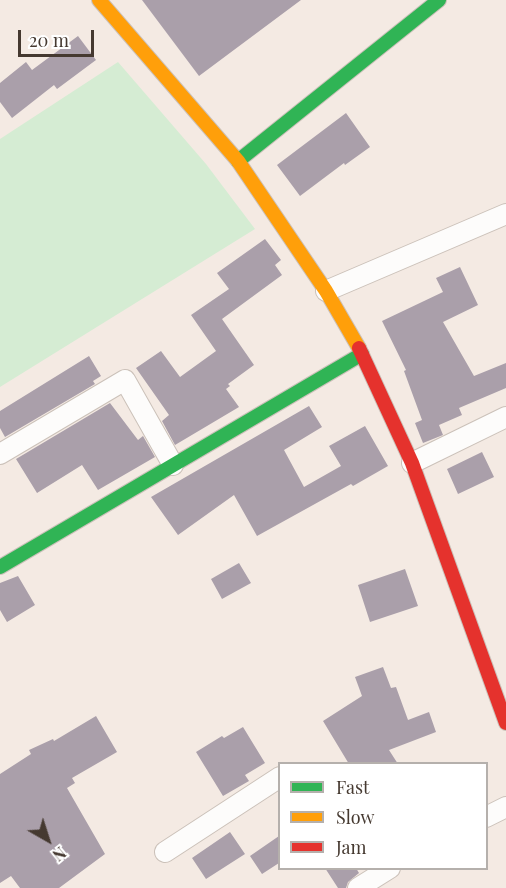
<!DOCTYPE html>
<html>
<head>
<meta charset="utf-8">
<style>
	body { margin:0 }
	#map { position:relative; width:506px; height:888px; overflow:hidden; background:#f4eae3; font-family:"Playfair Display",serif }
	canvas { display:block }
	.legend { position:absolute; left:278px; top:762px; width:210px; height:108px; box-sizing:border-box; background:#fff; border:2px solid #b5b0ac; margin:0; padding:8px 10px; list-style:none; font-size:18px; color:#453930 }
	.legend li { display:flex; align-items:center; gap:12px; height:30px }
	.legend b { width:30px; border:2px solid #b5b0ac }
	.north { position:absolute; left:18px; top:810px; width:60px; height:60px; -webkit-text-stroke:4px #fff; paint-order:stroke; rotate:141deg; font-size:16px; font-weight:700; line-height:24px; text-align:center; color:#453930 }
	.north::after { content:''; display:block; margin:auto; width:21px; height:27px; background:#453930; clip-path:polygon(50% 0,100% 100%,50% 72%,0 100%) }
	.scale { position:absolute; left:18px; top:30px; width:76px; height:27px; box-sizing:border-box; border:3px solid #453930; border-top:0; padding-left:8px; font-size:18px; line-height:21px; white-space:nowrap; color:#453930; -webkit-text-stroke:4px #fff; paint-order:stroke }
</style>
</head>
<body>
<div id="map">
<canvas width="506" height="888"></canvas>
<ul class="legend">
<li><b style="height:8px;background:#30b455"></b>Fast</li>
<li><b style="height:8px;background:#ff9f0a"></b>Slow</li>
<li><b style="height:8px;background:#e5322d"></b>Jam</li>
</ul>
<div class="north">N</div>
<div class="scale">20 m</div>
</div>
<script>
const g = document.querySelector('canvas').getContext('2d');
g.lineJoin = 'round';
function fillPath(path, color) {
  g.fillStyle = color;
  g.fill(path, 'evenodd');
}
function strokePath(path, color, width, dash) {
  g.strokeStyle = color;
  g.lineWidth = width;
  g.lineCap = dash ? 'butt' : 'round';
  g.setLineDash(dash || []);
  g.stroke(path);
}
const green = new Path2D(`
	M118 62 206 164 255 229 0 387V139Z`);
const building = new Path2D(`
	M142 0H301L199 76Z
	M78 36 96 60 57 89 54 85 12 118 0 102V83L26 62 32 70Z
	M346 113 370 147 345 165 344 163 300 196 277 165Z
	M265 239 281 260 275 265 282 275 222 319 254 365 228 384 230 386 226 389 239 407 175 445 162 421 169 415 136 368 161 351 180 377 216 351 191 315 229 289 217 273Z
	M460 267 478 305 443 322 474 376 506 363V388L459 408 462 415 439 425 443 435 423 443 415 423 422 420 404 371 406 370 382 321 443 292 436 278Z
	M89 356 101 376 93 381 95 384 5 437 0 428V411Z
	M110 403 138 440 143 436 155 457 98 490 82 465 37 493 16 459Z
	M309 406 322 427 284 450 304 487 341 466 329 446 365 426 388 466 353 486 351 484 257 536 234 495 178 535 151 497Z
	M482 452 494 477 458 494 447 469Z
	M239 563 251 583 222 599 211 579Z
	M405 569 418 606 370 622 358 585Z
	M18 576 35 605 7 622 0 610V583Z
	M383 667 391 688 396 687 408 720 429 712 436 732 389 750 398 764H349L323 721 362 696 355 677Z
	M96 716 117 752 72 778 75 783 67 788 105 854 59 888H20L11 876 0 883V774L31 754 29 750 53 739 54 741Z
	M243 727 265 763 245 775 249 781 223 796 196 752 222 736 224 738Z
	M230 832 245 854 206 879 192 858Z
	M279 836V863L262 874 250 856Z
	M325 868H356L359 873 348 882 346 888H338Z`);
const street = new Path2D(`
	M326 291 506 214
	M0 454 125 380 173 465
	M412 463 506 417
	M486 817 506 807
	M165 852 280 777
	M358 888 390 868`);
const fast = new Path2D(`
	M238 161 439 0
	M0 567 362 354`);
const slow = new Path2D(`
	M99 0 238 161 326 291 359 348`);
const jam = new Path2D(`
	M359 348 412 463 506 723`);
fillPath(green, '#d5ecd3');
fillPath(building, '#aa9faa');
strokePath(street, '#cbc1b9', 22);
strokePath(fast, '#cbc1b9', 16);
strokePath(slow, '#cbc1b9', 16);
strokePath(jam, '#cbc1b9', 16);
strokePath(street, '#fdfcfb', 20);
strokePath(fast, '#30b455', 14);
strokePath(slow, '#ff9f0a', 14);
strokePath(jam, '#e5322d', 14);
</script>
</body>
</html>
